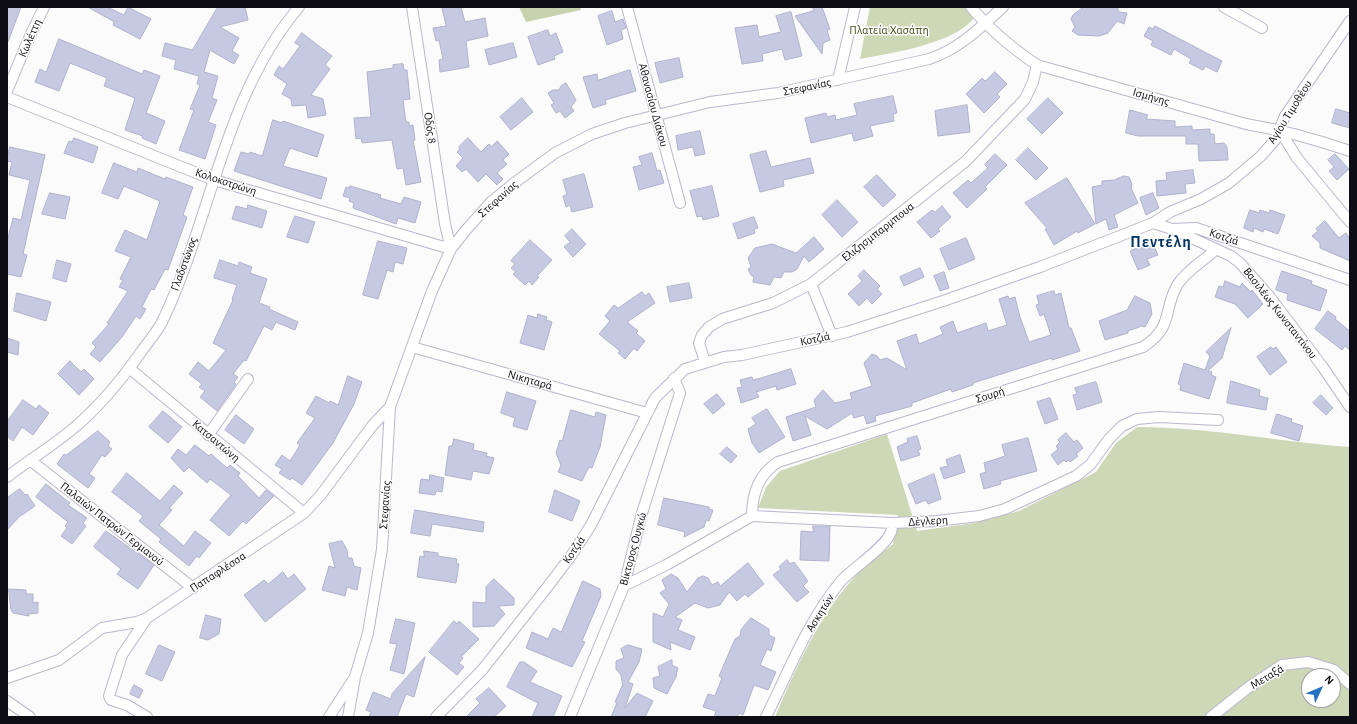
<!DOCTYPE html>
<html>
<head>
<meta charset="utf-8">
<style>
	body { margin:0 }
	#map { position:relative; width:1357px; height:724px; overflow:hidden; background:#fbfbfb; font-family:"Alegreya Sans",sans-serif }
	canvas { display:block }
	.frame { position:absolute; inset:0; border:8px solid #0e0c14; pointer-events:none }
	.north { position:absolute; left:1301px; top:668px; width:40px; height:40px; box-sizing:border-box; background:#fff; border:1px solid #9f9ea1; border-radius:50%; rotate:46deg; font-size:11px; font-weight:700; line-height:16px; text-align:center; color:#0e0c14 }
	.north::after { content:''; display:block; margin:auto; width:14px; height:18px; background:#2672c2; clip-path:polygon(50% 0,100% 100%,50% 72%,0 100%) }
</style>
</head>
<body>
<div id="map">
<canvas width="1357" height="724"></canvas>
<div class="frame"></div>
<div class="north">N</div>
</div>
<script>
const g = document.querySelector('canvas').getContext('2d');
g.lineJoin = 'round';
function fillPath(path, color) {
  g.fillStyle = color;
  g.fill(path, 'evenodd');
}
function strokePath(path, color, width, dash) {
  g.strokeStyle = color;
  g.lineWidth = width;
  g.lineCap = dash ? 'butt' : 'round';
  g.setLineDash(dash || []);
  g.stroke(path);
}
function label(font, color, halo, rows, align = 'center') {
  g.font = font + ' "Alegreya Sans",sans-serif';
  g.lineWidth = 3;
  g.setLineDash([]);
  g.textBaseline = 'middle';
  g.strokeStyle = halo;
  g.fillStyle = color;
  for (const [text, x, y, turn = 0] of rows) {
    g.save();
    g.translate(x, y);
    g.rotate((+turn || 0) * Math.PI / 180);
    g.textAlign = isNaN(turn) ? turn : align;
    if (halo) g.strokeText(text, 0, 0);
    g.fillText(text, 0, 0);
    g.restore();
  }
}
const green = new Path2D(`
	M870 7H967L975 17C955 44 891 53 860 59Z
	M1137 427C1209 427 1279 442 1350 447V717H775C798 663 822 609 864 567 873 559 884 552 893 544L898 515 758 508 766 487 780 471 887 434 917 531 974 523 1019 511 1096 472 1116 443ZM1309 676H1333V700H1309Z`);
const forest = new Path2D(`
	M519 7H580L581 10 526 22Z`);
const building = new Path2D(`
	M7 7H21L8 42 7 41Z
	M88 7H107L124 15 128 7 151 19 140 39 113 25 114 22Z
	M218 7H245L248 20 220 27 239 38 232 51 239 55 234 64 210 50 204 72 218 76 212 98 217 100 208 122 216 125 205 159 179 150 194 110 190 109 200 85 197 84 199 76 174 69 176 60 162 56 165 43 192 50Z
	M442 7H461L465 22 485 18 488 36 466 41 469 67 440 72 439 60 443 59 439 40 436 41 433 28 446 26Z
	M813 7H822L830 29 827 30 830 40 823 43 822 54 795 16 813 11Z
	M1084 7H1117L1119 12 1127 13 1124 24 1117 21 1108 33 1099 36 1078 35 1072 31 1075 27 1071 19 1073 15Z
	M612 11 615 22 623 19 626 28 621 30 623 39 607 45 598 16Z
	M791 12 802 56 785 60 782 49 762 54 763 61 742 64 735 28 757 25 759 37 781 32 776 16Z
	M1155 26 1222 61 1217 72 1205 66 1203 70 1189 63 1191 59 1174 49 1171 55 1151 45 1153 41 1144 36 1149 27 1153 29Z
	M548 30 550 36 556 33 563 52 554 56 555 59 538 65 528 37Z
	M302 33 332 56 325 65 330 69 311 95 323 99 326 115 308 118 306 105 292 106 291 99 282 94 287 84 274 75 279 66 283 69 300 46 295 43Z
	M59 39 142 74 144 70 160 76 146 113 165 121 156 144 142 138 143 136 125 130 135 98 104 86 107 78 70 63 59 91 35 82 40 69 46 72Z
	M513 43 517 57 489 65 485 50Z
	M679 58 683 77 660 83 655 63Z
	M403 64 404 70H407L410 99 403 100 406 122H409V126L413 125 415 140H413L421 182 406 185 403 168 397 169 392 140 362 143 361 138 356 139 354 118 371 117 367 72 393 68V65Z
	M630 70 636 91 605 100 606 104 593 108 583 77 597 74 598 80Z
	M995 72 1007 84 997 94 1000 97 984 113 966 94 982 78 985 81Z
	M566 83 576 100 571 107 574 111 565 118 560 111 556 113 551 105 554 103 548 93 553 90H559L561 86Z
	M893 96 897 113 893 114 894 121 870 126 873 136 854 141 852 133 811 143 805 118 826 113 827 117 835 115 836 120 857 115 854 104Z
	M522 98 533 112 511 130 500 117Z
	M1048 98 1063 113 1042 134 1027 119Z
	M967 105 970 132 938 136 935 111Z
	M1336 109 1350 113V128L1332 123Z
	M1130 110 1148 115 1146 119 1175 121V127L1192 126V130L1210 129V134H1214L1215 144 1224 143 1227 147 1228 160 1199 161 1198 144H1186V136H1138L1126 133Z
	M273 120 282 123 283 121 324 135 317 157 290 148 283 166 327 178 321 199 234 171 241 152 249 154 250 152 262 156Z
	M700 131 705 154 695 156 693 147 678 150 676 136Z
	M74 138 98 147 93 163 64 153 69 141 72 142Z
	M468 138 481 152 489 144 491 147 497 141 509 154 503 160 507 164 497 173 503 179 497 185 486 174 478 182 466 169 462 172 456 166 463 158 457 152 460 149 459 147Z
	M10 147 45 155 23 254 27 255 21 277 7 274V242L13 218 21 220 30 180 9 175 12 162 7 161Z
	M1028 148 1048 168 1036 180 1016 160Z
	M766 151 771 167 810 158 814 173 783 180 784 186 760 192 750 155Z
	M652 153 657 171 660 170 664 183 639 190 633 167 642 165 639 157Z
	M995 154 1007 165 985 187 987 189 967 208 953 193 968 180 971 183 988 168 985 165Z
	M1335 154 1349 169 1337 180 1329 171 1334 167 1328 160Z
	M114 163 137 172 138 168 165 179 166 177 193 187 183 215 187 217 168 270 165 269 154 290 151 289 142 307 146 309 140 319 136 316 122 337 100 362 90 354 96 347 92 343 109 324 107 323 128 291 119 287 123 280 120 279 131 257 115 251 125 230 147 240 160 201 124 186 118 199 102 193Z
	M1193 170 1195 183 1185 184 1186 193 1157 196 1156 181 1167 180 1166 173Z
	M584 174 593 207 572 212 570 205 566 207 563 196 567 195 563 180Z
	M877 175 896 195 883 207 864 187Z
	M1124 176 1129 177 1132 184 1131 188 1138 203 1114 215 1118 227 1109 230 1106 219 1096 224 1092 187 1102 185V181L1114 180Z
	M1067 178 1095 224 1078 233 1077 231 1054 245 1045 229 1047 228 1025 203Z
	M350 186 381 195 380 198 401 204 404 197 421 202 415 223 398 218 396 224 353 208 354 203 349 201 350 198 343 196 346 187 350 188Z
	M712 186 719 216 703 220 702 216 697 217 690 191Z
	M50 193 70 197 65 219 42 214Z
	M1153 193 1159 208 1146 215 1140 198Z
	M837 200 858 222 842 237 822 215Z
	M248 205 267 211 262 228 232 219 236 206 247 209Z
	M942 206 951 217 938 229 940 231 931 238 917 222 932 210 935 212Z
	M1250 210 1259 213 1260 210 1269 213 1270 210 1285 215 1278 234 1264 229 1263 232 1254 228 1253 232 1244 228Z
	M295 216 315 222 308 243 287 237Z
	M754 217 758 228 754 229 755 233 738 239 733 224Z
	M1325 221 1339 238 1346 233 1350 239V261L1320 248V243L1312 236 1318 231 1316 229Z
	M572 229 586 244 573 257 564 247 570 242 565 236Z
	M814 237 824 249 809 262 804 256 797 269 792 272H784L781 278 774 277 770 285 753 282 754 277 751 275 748 269 751 267 748 258 755 248 772 244 796 253Z
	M966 238 975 259 949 270 940 249Z
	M530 240 552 260 537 276 539 277 532 285 529 281 525 285 513 274 516 272 511 268 515 264 511 261Z
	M378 241 407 248 403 264 395 262 393 272 387 270 378 299 363 295Z
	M1153 244 1158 255 1147 259 1150 265 1138 270 1130 251 1142 246 1143 249Z
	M57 260 71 264 66 282 53 278Z
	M220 260 238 266 239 262 252 267 250 273 267 279 259 303 270 307 269 309 298 322 295 330 276 322 272 330 264 326 246 361 244 360 233 374 238 377 234 382 236 384 217 411 200 397 205 391 199 387 202 384 189 374 198 362 209 371 226 350 213 343 233 300 232 299 237 285 214 278Z
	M920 268 924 277 904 286 900 277Z
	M864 270 880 286 877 289 882 294 872 304 867 298 859 306 848 294 862 281 858 276Z
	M1282 271 1312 281 1311 284 1327 290 1320 311 1287 300 1288 294 1276 290Z
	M944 272 949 288 940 291 934 276Z
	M1225 281 1240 287 1242 283 1251 292 1252 290 1263 304 1248 318 1235 304 1215 297 1219 286 1223 287Z
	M689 283 692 298 670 302 667 287Z
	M1054 291 1055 295 1061 293 1069 328H1071L1080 351 1052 360V358L973 383V385L952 392 951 389 912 403V406L875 416 876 421 867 424 864 415 854 418 852 413 827 429 805 416 811 435 793 441 786 417 816 407 814 400 823 390 835 403 852 399 850 393 872 386 864 363 872 354 877 356 880 360 887 358 907 370 897 341 916 334 919 344 943 334 940 327 953 321 957 333 986 323 988 331 1007 325 999 299 1008 296 1009 299 1015 297 1020 317 1029 342 1051 335 1044 314 1040 316 1036 305 1039 304 1037 296Z
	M642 292 645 296 649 293 655 303 627 322 638 331 636 333 645 341 637 351 634 348 625 359 618 353 620 351 599 334 610 321 605 316 614 305 618 308Z
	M17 293 51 302 46 321 14 311Z
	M1135 296 1150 303 1152 314 1145 327 1142 326 1128 331V333L1105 340 1099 321 1127 310Z
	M1328 311 1336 317 1335 319 1350 331V350L1345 346 1342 350 1315 329Z
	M538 314 547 317 546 320 552 322 544 350 520 343 528 315 537 318Z
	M1231 328 1222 358 1208 371 1212 372 1211 375 1216 377 1209 399 1180 390 1181 385 1178 384 1184 363 1205 370 1210 356 1206 352Z
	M7 338 19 342 18 355 7 352Z
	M1271 347 1273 349 1276 347 1287 362 1270 375 1257 357Z
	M70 361 81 372 84 369 94 379 79 395 58 374Z
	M791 369 796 384 777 390 776 386 756 392 759 397 741 403 737 388 742 387 740 380 752 377 753 380 761 378Z
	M348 376 362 382 354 404 333 443 302 485 292 478 290 480 279 473 282 469 275 465 282 455 290 461 300 445 297 443 315 418 306 413 316 396 329 403 330 401 338 405Z
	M1231 381 1260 390 1259 396 1268 398 1266 410 1227 403Z
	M1096 382 1102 402 1077 410 1073 395 1077 394 1075 388Z
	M507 392 536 401 527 430 513 426 515 418 501 413Z
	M717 394 725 404 713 414 704 404Z
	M1321 395 1333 408 1326 415 1313 403Z
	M1050 398 1058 419 1045 424 1037 402Z
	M23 400 36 409 39 405 49 413 33 435 22 427 13 441 7 436V422Z
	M767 409 785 437 759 453 752 443 748 429 756 424 752 418Z
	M571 410 595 417 596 412 606 415 600 447 592 468 589 467 582 481 558 472 561 465 556 453 560 440 562 441Z
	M163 411 182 427 168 443 149 427Z
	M1277 414 1292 419 1291 422 1303 426 1299 441 1271 433Z
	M236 415 254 429 244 444 225 430Z
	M98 431 110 442 108 446 112 449 105 457 102 455 89 474 95 478 88 488 57 464 64 454 66 455Z
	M1066 433 1074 442 1077 440 1083 448 1076 454 1078 456 1070 462 1069 460 1066 462 1064 460 1058 465 1051 455 1058 449 1056 446 1060 442 1058 440Z
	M917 436 921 449 918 450 920 455 901 461 897 447 908 442 907 439Z
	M1028 438 1037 471 1000 481 1001 484 984 489 980 474 986 472 984 463 1005 456 1002 445Z
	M454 439 474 444 473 450 487 453 486 456 494 458 489 474 473 471 471 480 445 475 449 446H452Z
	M195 445 209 456 211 454 227 468 230 465 240 473 238 476 259 498 266 490 274 496 246 524 243 521 229 536 210 520 231 495 210 479 207 483 189 467 184 472 171 458 178 449 186 455Z
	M727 447 737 456 731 463 720 454Z
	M960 455 965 472 944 479 940 468 948 466 946 460Z
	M127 473 160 501 174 485 183 493 169 508 172 510 159 525 184 546 195 531 211 543 199 558 197 556 189 566 159 542 161 539 139 521 143 516 112 492Z
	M934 474 941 499 928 504 926 500 916 504 908 485Z
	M430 475 444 478 442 492 436 491 435 495 419 493 421 479 429 480Z
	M46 484 70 503 68 505 87 518 83 523 86 526 72 544 61 536 67 528 65 526 68 522 36 497Z
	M20 489 25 495 27 494 35 506 19 517 7 530V498Z
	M555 490 580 501 572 521 549 512Z
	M664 498 709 507V509L713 510 709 521 706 520 704 527 684 537 685 532 658 525Z
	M415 510 484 522 483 532 432 524 430 536 411 533Z
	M813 526H830L829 561 800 560 801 531 813 532Z
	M106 531 154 565 138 589 117 574 121 569 94 547Z
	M342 541 347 550 348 558H352L354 566 361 568 357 590 347 587 345 596 322 590 329 566 335 568 329 544Z
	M424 551 438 553V556L457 559 456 563 459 564 456 583 417 577 420 556 424 557Z
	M787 560 790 564 794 562 808 581 803 586 809 592 797 602 773 575 781 569 779 567Z
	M748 563 764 584 748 597 745 594 737 601 729 592 720 605 708 608 695 603 675 617 682 620 678 630 695 637 690 650 670 642 671 650 653 642V613L663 617 669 604 660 593 666 589 662 580 671 574 678 578 687 592 698 578 703 576 708 578 712 585 718 582 720 586Z
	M283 572 288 579 294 574 306 589 265 622 244 595 264 580 268 584Z
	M494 579 514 598V605L498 606 505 614 494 626 473 627V602L486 603V587Z
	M583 581 600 589 601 596 582 641 585 642 572 667 526 648 532 632 548 639 553 628 561 632Z
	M9 589 26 590V594H33V603L38 602V613L28 614 29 616 13 613 11 610Z
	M206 615 221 619 219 634 208 640 200 638Z
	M751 618 769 629V635L775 638 771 651 767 649 760 665 776 672 768 690 754 685 743 715 739 713 737 717H714L716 711 703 707 708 694 715 696 722 678 719 676 735 639 740 636 741 630Z
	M396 619 415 623 404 674 390 670 397 644 390 643Z
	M454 621 457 624 459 621 479 639 461 657 463 658 459 663 464 667 457 675 429 652Z
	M159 645 175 652 162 681 146 674Z
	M628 645 642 649 639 662 628 682 633 684 625 708 637 693 653 701 645 717H611L617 703 615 702 622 686 623 687 621 675 616 669V661L624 658 621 649Z
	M425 657 414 697 406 694 397 717H369L371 712 366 710 373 692 391 699 392 694Z
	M672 660V665L678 668 676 675H677L667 694 654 688 653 678 660 676 658 667Z
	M520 662H524L537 671 530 682 562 696 553 717H532L538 703 507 687Z
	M134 685 143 690 139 698 130 694Z
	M489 688 506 706 494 717H466L480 703 476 699Z`);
const street = new Path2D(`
	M627 7 680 203
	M971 7C990 30 1012 48 1037 65L1246 124C1282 130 1315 139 1350 151
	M1224 7 1262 28
	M838 80 855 7
	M7 91 30 36 44 7
	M7 97 214 180 451 249 445 224 412 7
	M1279 129 1297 158 1350 222
	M1153 223 1172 229 1196 228 1350 280
	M1172 229 1231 256 1240 263 1270 297 1322 366 1350 407
	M811 284 832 336
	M412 347 647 413
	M705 362 699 343 702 335 709 327 722 319 773 303 811 284 966 161 1025 99 1033 82 1037 65
	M129 368 304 513
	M208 435 248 379
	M30 460 193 588
	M7 477C29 460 54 445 75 427 101 405 122 379 141 352 148 342 157 332 162 322 212 218 223 97 299 7
	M752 516C752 494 759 474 778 462L1143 347C1175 326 1162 310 1178 284 1187 270 1204 261 1215 250
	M624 586 668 564 752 516 892 523 937 521 979 516 1005 509 1076 476 1090 465 1109 439 1122 426 1137 419 1159 417 1218 420
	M7 678 59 660 102 628 137 622 147 618 304 513 320 496 372 426 390 407
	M7 701 30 717
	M147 717 127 705 111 700 109 696 122 655 147 618
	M329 717 353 680
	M348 717 355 677 368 633 382 549 390 407 432 291 451 249 466 230 491 202 517 181 555 153 592 134 625 123 710 102 778 93 929 59C959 49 980 28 1003 7
	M436 717 483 669 552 581 573 553 591 525 655 398 685 369 724 357 742 355 847 332 943 301 1040 267 1153 223 1170 212 1201 199 1229 183 1261 156 1275 140 1285 116 1350 21
	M570 717 624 586 642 513 680 393 674 378
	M766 717C789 671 808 621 841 581 853 568 886 547 891 532 892 530 892 526 892 523
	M1211 717 1249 687 1282 665 1308 662 1334 670 1350 684`);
const parkNames = [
	["Πλατεία Χασάπη",889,30]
];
const streetNames = [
	["Κωλέττη",30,38,-66],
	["Στεφανίας",807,87,-12],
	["Ισμήνης",1151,97,16],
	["Αθανασίου Διάκου",653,105,75],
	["Αγίου Τιμοθέου",1290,112,-58],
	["Οδός 8",430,128,81],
	["Κολοκοτρώνη",226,182,18],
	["Στεφανίας",498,199,-42],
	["Ελιζησμπαρμπουα",878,232,-38],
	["Κοτζιά",1224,237,19],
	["Γλαδστώνος",184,264,-70],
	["Βασιλέως Κωνσταντίνου",1280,313,52],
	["Κοτζιά",815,339,-12],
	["Νικηταρά",530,380,16],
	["Σουρή",990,395,-18],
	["Κατσαντώνη",216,441,40],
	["Στεφανίας",385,505,-86],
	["Δέγλερη",928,521,-4],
	["Παλαιών Πατρών Γερμανού",112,524,38],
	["Βίκτορος Ουγκώ",633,549,-75],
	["Κοτζιά",574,550,-56],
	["Παπαφλέσσα",218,572,-33],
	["Ασκητών",820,613,-58],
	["Μεταξά",1267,677,-31]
];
const districtNames = [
	["Πεντέλη",1161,242]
];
fillPath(green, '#ced7b6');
fillPath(forest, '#c8d2ae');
fillPath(building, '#c6c9e2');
strokePath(building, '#afb2cb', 1);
strokePath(street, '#bcb6cf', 12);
strokePath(street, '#fff', 10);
label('12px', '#414c15', '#fff', parkNames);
label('12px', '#0e0c14', '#fff', streetNames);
g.letterSpacing = '1px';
label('bold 16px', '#003263', '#fff', districtNames);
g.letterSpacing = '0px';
</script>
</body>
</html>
